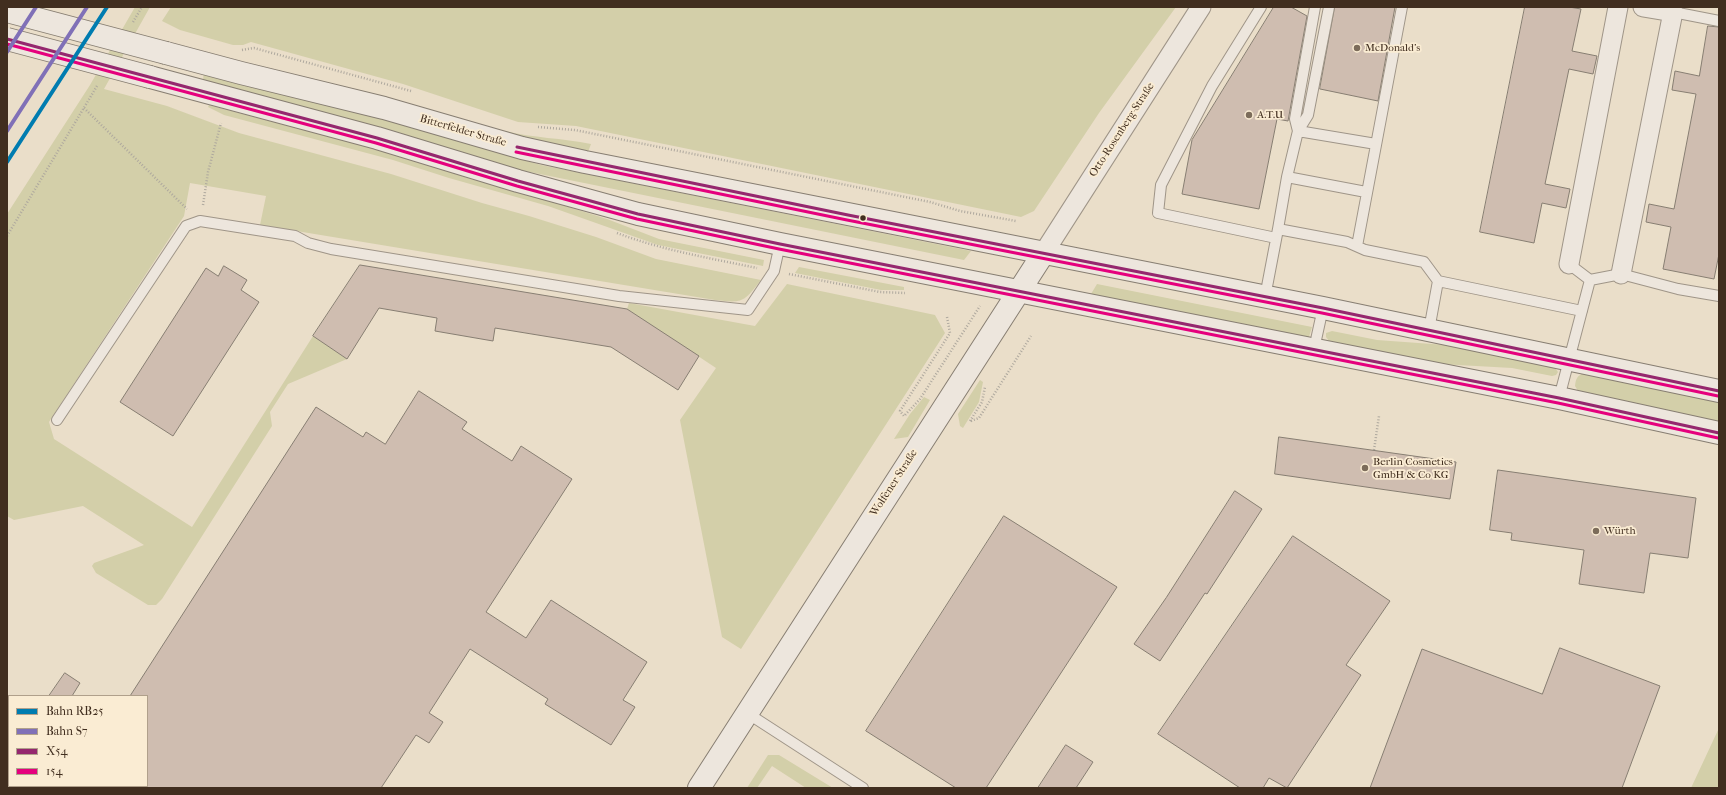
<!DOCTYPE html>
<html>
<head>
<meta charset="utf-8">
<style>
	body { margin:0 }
	#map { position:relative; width:1726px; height:795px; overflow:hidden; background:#eadec9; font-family:"IM FELL French Canon",serif }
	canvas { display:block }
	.frame { position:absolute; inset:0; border:8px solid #412e1f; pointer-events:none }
	.legend { position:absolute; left:8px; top:695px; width:140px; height:92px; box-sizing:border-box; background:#faecd3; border:1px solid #b0a08b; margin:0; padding:5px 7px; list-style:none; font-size:12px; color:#412e1f }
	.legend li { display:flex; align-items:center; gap:8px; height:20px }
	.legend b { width:20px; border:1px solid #b0a08b }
</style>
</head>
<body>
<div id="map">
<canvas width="1726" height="795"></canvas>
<div class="frame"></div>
<ul class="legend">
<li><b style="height:5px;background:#007cb0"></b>Bahn RB25</li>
<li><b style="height:5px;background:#8070b7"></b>Bahn S7</li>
<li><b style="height:5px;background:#95276e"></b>X54</li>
<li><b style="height:5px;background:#e5007d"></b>154</li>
</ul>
</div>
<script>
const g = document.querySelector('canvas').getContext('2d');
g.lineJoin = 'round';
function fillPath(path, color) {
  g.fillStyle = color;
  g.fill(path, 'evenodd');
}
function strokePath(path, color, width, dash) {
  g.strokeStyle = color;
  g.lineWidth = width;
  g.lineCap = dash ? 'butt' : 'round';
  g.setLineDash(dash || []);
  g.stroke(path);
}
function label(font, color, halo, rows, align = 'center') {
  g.font = font + ' "IM FELL French Canon",serif';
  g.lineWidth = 3.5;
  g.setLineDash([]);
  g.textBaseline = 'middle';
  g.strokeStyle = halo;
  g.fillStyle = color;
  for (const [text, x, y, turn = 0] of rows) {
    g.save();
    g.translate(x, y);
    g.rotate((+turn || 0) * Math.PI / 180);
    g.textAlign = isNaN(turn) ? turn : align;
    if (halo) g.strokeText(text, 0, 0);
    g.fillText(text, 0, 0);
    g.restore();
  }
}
const green = new Path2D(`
	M135 7H150L104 89 167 106 239 133 391 174 482 203 529 216 596 237 656 259 761 280C743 303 743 303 715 300L260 225 266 196 190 183 184 216 49 422 54 439 192 527 313 336 347 359 288 384 270 412 272 426 162 599 156 605H148L96 573 92 566 94 563 144 545 83 506 14 520 7 516V214L90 85Z
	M171 7H1176L1099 113 1034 211 1021 217 576 126 518 122 403 84 251 42 243 45H233L180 30 162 21Z
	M204 71 420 128 468 144 541 165 971 251 964 260 520 170 384 129 203 80Z
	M209 105 394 154 471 179 553 202 607 219 659 239 764 260 763 266 658 245 548 206 449 178 393 160 224 115 208 107Z
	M505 131C533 138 562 138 591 144L588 152 505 133Z
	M799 267 904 287V290H881L795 273Z
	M787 284 935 315 945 333 741 649 722 637 680 420 716 368 627 309 629 303 755 326Z
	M1097 284 1312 327 1309 337 1091 294Z
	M1332 331 1377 340 1446 345 1555 368 1558 372 1556 375 1552 376 1512 368 1440 364 1329 341 1326 337V333Z
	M1584 373 1719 402V422L1578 391 1575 386C1576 378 1577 376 1584 373Z
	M980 380 983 382 979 402 963 428 960 426 958 414Z
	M924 397 930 400 908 437 894 439 910 414Z
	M1719 728V788H1691Z
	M768 755H779L833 788H806L772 766 757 788H747Z`);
const building = new Path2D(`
	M1274 7H1291L1307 16 1288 121 1277 119 1259 209 1182 194 1192 140Z
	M1335 7H1395L1378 101 1320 89Z
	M1525 7H1569L1581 9 1572 51 1597 56 1593 74 1569 69 1545 184 1570 189 1566 208 1542 203 1534 243 1480 232Z
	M1708 26 1719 27V254L1714 279 1663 269 1671 227 1646 222 1649 204 1674 209 1696 94 1672 90 1675 71 1699 76Z
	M360 265 627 309 699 356 678 390 611 347 495 328 493 341 435 331 437 318 379 308 347 359 313 336Z
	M224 266 247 280 241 290 259 302 173 436 120 402 206 268 218 276Z
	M419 391 467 422 462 429 512 461 521 446 572 479 486 612 526 638 551 600 647 662 623 700 635 707 611 745 545 704 548 699 470 649 429 713 443 722 429 743 416 735 381 788H147V696H130L316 407 363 437 366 432 385 444Z
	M1279 437 1456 462 1450 499 1275 474Z
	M1498 470 1696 498 1688 558 1650 553 1644 593 1579 584 1584 550 1511 540 1512 533 1490 530Z
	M1235 491 1262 509 1207 594 1205 593 1160 661 1134 644 1166 598Z
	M1004 516 1117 587 986 788H956L866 731Z
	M1293 536 1390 601 1346 665 1361 675 1287 788 1269 778 1263 788H1240L1158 734Z
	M1560 648 1660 686 1622 788H1370L1422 649 1542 694Z
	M65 673 80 683 72 696H49Z
	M1066 745 1093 762 1076 788H1038Z`);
const path = new Path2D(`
	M133 22 142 7
	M242 50 254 48 411 91
	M84 108 187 209
	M538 127 575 130 930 202 960 211 1016 221
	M203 205 208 172 221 123
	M617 233C662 250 709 258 757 268
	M7 236 97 86
	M789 274 880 292 905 293
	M947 317 950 333 900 411 904 416 920 399 980 306
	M970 421 982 402 985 387
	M971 421 979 418 1031 336
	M1374 450 1379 416`);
const lane = new Path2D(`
	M1261 7 1212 86 1161 185 1158 213 1276 238
	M1673 9V12L1719 21
	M1298 131 1295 119 1315 7
	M1298 131 1376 144
	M1287 177 1366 192
	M1278 229 1287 177 1298 131 1308 115 1329 7
	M1357 246 1402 7
	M1569 264 1590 280
	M1438 281 1582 311
	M1265 297 1278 229 1347 242 1365 250 1424 262 1438 281 1429 330
	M1314 349 1323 308
	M1559 398 1590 280 1621 274 1678 289 1719 296
	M57 420 186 226 200 221 295 236 308 243 331 249 619 296 748 310 774 271 780 244
	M747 713 863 788`);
const street = new Path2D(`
	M1043 254 1201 7
	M1569 264 1618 7
	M1621 274 1673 12 1643 7`);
const secondary = new Path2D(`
	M166 53 241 73 384 108 522 148 585 162 1323 308 1719 391
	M150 77 377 138 518 181 638 214 780 244 1559 398 1719 433
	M699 788 1043 254`);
const secondaryBridge = new Path2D(`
	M7 11 166 53
	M7 39 150 77`);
const bus1 = new Path2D(`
	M7 39 377 138 518 181 638 214 780 244 1559 398 1719 433
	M517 147 848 215 1323 308 1719 391`);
const bus2 = new Path2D(`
	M7 44 376 143 517 186 637 219 779 249 1558 403 1718 438
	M516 152 847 220 1322 313 1718 396`);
const rail1 = new Path2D(`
	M7 162 107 7`);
const rail2 = new Path2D(`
	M7 52 36 7
	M7 131 87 7`);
const markers = [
	[1357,48,4,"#7c6c5a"],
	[1249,115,4,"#7c6c5a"],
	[863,218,3.5,"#412e1f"],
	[1365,468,4,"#7c6c5a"],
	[1596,531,4,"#7c6c5a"]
];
const poiNames = [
	["McDonald's",1365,48],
	["A.T.U",1257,115],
	["Berlin Cosmetics",1373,462],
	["GmbH & Co KG",1373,475],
	["Würth",1604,531]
];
const streetNames = [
	["Otto-Rosenberg-Straße",1122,130,-57],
	["Bitterfelder Straße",463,131,16],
	["Wolfener Straße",894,483,-57]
];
fillPath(green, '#d3cfa9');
fillPath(building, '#cfbdb0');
strokePath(building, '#877e72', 1);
strokePath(lane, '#9f9588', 12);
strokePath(street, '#9f9588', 21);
strokePath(secondary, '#877e72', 24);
strokePath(path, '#aea89e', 2.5, [1, 2]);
strokePath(lane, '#ede6dd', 10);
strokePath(street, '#ede6dd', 19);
strokePath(secondary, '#ede6dd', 22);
strokePath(secondaryBridge, '#877e72', 24, []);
strokePath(secondaryBridge, '#ede6dd', 22);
strokePath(bus1, '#95276e', 3);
strokePath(bus2, '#e5007d', 3);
strokePath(rail1, '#007cb0', 4);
strokePath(rail2, '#8070b7', 4);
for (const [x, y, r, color] of markers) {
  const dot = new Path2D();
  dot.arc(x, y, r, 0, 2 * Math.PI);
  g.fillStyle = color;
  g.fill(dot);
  strokePath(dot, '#faecd3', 1.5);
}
label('11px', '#412e1f', '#faecd3', poiNames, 'left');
label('11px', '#412e1f', '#faecd3', streetNames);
</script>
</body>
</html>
